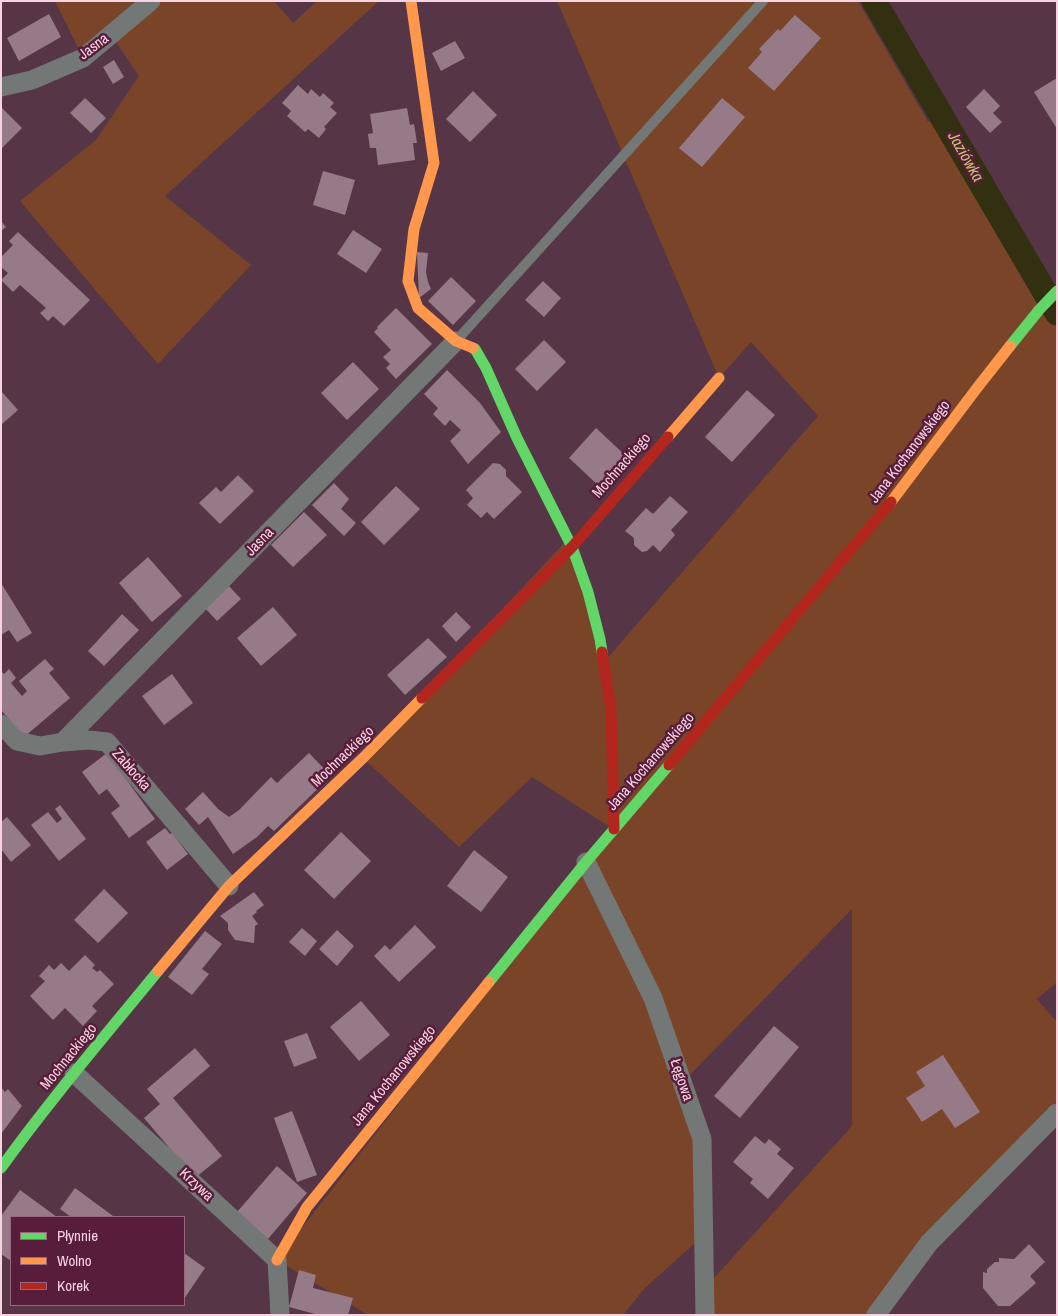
<!DOCTYPE html>
<html>
<head>
<meta charset="utf-8">
<style>
	body { margin:0 }
	#map { position:relative; width:1058px; height:1316px; overflow:hidden; background:#563646; font-family:"Archivo Narrow",sans-serif }
	canvas { display:block }
	.frame { position:absolute; inset:0; border:2px solid #f9d3e3; pointer-events:none }
	.legend { position:absolute; left:10px; top:1216px; width:175px; height:90px; box-sizing:border-box; background:#581d3b; border:1px solid #98667e; margin:0; padding:6px 9px; list-style:none; font-size:15px; color:#f9d3e3 }
	.legend li { display:flex; align-items:center; gap:10px; height:25px }
	.legend b { width:25px; border:1px solid #98667e }
</style>
</head>
<body>
<div id="map">
<canvas width="1058" height="1316"></canvas>
<div class="frame"></div>
<ul class="legend">
<li><b style="height:6px;background:#63d668"></b>Płynnie</li>
<li><b style="height:6px;background:#ff974d"></b>Wolno</li>
<li><b style="height:6px;background:#b3261e"></b>Korek</li>
</ul>
</div>
<script>
const g = document.querySelector('canvas').getContext('2d');
g.lineJoin = 'round';
function fillPath(path, color) {
  g.fillStyle = color;
  g.fill(path, 'evenodd');
}
function strokePath(path, color, width, dash) {
  g.strokeStyle = color;
  g.lineWidth = width;
  g.lineCap = dash ? 'butt' : 'round';
  g.setLineDash(dash || []);
  g.stroke(path);
}
function label(font, color, halo, rows, align = 'center') {
  g.font = font + ' "Archivo Narrow",sans-serif';
  g.lineWidth = 5;
  g.setLineDash([]);
  g.textBaseline = 'middle';
  g.strokeStyle = halo;
  g.fillStyle = color;
  for (const [text, x, y, turn = 0] of rows) {
    g.save();
    g.translate(x, y);
    g.rotate((+turn || 0) * Math.PI / 180);
    g.textAlign = isNaN(turn) ? turn : align;
    if (halo) g.strokeText(text, 0, 0);
    g.fillText(text, 0, 0);
    g.restore();
  }
}
const green = new Path2D(`
	M55 1H274L293 23 317 1H379L165 196 251 265 158 364 20 201 96 140 139 76 111 34 83 58Z
	M557 1H858L928 122 941 115 1057 313V982L1037 999 1057 1022V1101L929 1243 876 1315H705V1288L852 1126V909L682 1083 702 1139 704 1235 645 1288 623 1315H368L277 1260 613 829 532 777 459 847 363 758 568 539 604 662 818 416 751 342 719 378Z`);
const canal = new Path2D(`
	M874 1 1057 313`);
const building = new Path2D(`
	M49 14 61 37 19 61 7 38Z
	M795 15 821 38 774 91 748 68 762 52 759 49 778 29 780 31Z
	M455 41 465 58 441 71 432 53Z
	M114 60 124 77 113 84 103 67Z
	M1057 78V129L1034 92Z
	M298 85 308 94 311 89 320 97 323 93 334 103 330 107 337 113 324 127 326 129 319 138 308 129 305 132 287 116 291 111 282 103Z
	M984 89 1000 106 993 113 1002 122 990 133 966 107Z
	M473 91 497 115 470 142 446 119Z
	M85 98 106 118 91 133 70 113Z
	M722 98 745 117 702 167 679 148Z
	M1 107 22 128 1 149Z
	M407 108 410 125 414 124 417 143H413L415 160 378 165 376 148H370L368 134 373 133 370 114Z
	M323 171 355 180 345 215 313 205Z
	M1 221 6 227 1 231Z
	M353 230 382 249 366 273 337 254Z
	M18 232 90 300 64 326 53 316 48 321 40 313 46 308 20 285 13 292 1 280 8 273 1 267V257L13 245 9 241Z
	M417 252 428 253 426 272 428 282 431 289 419 298Z
	M451 277 476 301 453 325 428 301Z
	M543 281 561 298 544 317 525 300Z
	M396 308 432 344 396 379 386 368 390 364 383 357 391 350 374 332 378 328 377 327Z
	M544 340 566 362 537 391 515 369Z
	M353 362 379 389 347 420 321 393Z
	M447 370 480 403 501 432 468 464 450 441 461 430 450 420 445 426 433 414 438 408 424 394Z
	M747 390 775 415 732 462 705 437Z
	M1 391 18 410 1 425Z
	M596 428 627 457 600 487 569 458Z
	M493 463 500 464 506 470V476L522 492 494 519 487 512 481 518 467 505 473 498 466 490Z
	M238 475 254 491 220 524 199 503 216 487 221 492Z
	M334 483 349 499 341 509 356 523 344 536 312 505Z
	M396 486 420 509 384 545 361 522Z
	M670 496 688 512 671 530 675 535 660 552 653 545 647 551 642 552 634 545V538L625 531 646 508 653 514Z
	M304 512 327 535 293 567 271 545Z
	M148 557 182 596 152 622 119 583Z
	M1 583 32 633 17 642 9 630 1 635Z
	M229 586 241 599 217 621 205 608Z
	M273 607 297 635 261 666 237 638Z
	M456 612 471 627 456 642 442 626Z
	M122 614 139 630 104 666 88 651Z
	M428 638 447 657 405 695 387 675Z
	M45 659 54 669 49 673 70 698 24 737 1 710V671L4 674 9 669 16 678 11 683 22 696 27 691 19 681Z
	M172 674 193 703 164 725 142 696Z
	M107 753 155 819 129 838 111 813 120 806 107 789 99 795 82 772Z
	M309 753 331 776 274 831 268 826 257 837 233 854 208 817 199 825 185 809 203 792 218 809 229 817 239 810 271 777 277 783Z
	M60 805 86 839 59 861 31 825 48 812 57 823 62 819 55 809Z
	M7 817 31 845 11 862 1 849V822Z
	M165 828 170 834 172 833 188 854 167 870 146 842Z
	M341 832 371 861 334 899 304 870Z
	M474 850 508 877 481 912 447 886Z
	M104 889 128 913 98 943 74 920Z
	M254 892 264 905 256 911 257 912 252 916 258 924 255 926 254 943 235 940 228 930V923L220 916Z
	M415 925 436 947 399 982 374 956 385 945 390 950Z
	M302 928 317 941 305 956 289 942Z
	M337 930 354 946 337 966 319 949Z
	M205 931 222 944 202 969 209 974 192 995 168 977Z
	M85 955 95 965 92 968 97 972 100 970 114 984 92 1006 97 1011 83 1026 65 1008 53 1020 30 996 45 981 39 976 49 965 54 970 61 963 69 971Z
	M361 1001 390 1035 359 1061 330 1027Z
	M774 1026 799 1047 740 1118 714 1096Z
	M307 1033 317 1058 294 1067 284 1041Z
	M195 1048 210 1066 173 1098 222 1156 195 1178 144 1118 160 1104 147 1089Z
	M943 1055 980 1112 955 1128 942 1109 922 1122 906 1098 925 1086 916 1072Z
	M1 1087 5 1092 8 1089 22 1106 1 1134Z
	M292 1111 317 1175 297 1182 274 1118Z
	M755 1136 765 1144 769 1139 781 1149 777 1154 794 1168 768 1199 750 1183 753 1179 733 1162Z
	M277 1166 307 1193 268 1239 237 1212Z
	M75 1188 113 1216 112 1217H71L60 1209Z
	M20 1190 57 1217H11V1261L1 1254V1216Z
	M1029 1244 1045 1262 1030 1276 1036 1283 1010 1306H998L983 1288V1272L987 1273V1269L995 1262H999V1258L1014 1259Z
	M184 1253 205 1268 184 1299Z
	M299 1270 316 1275 313 1288 353 1298 348 1315H319L289 1307Z`);
const lane = new Path2D(`
	M457 340 763 1`);
const street = new Path2D(`
	M1 87 32 80 83 58 151 1
	M1 724 17 741 40 746 63 742 88 740 107 742 229 886
	M63 742 456 341
	M586 862 653 998 702 1139 705 1315
	M74 1073 277 1260 280 1315
	M876 1315 929 1243 1057 1113`);
const fast = new Path2D(`
	M1010 346 1039 310 1057 291
	M473 348 475 349 486 368 517 438 572 547 588 592 600 639 602 652
	M489 982 586 862 669 765
	M1 1168C50 1100 105 1036 158 971`);
const slow = new Path2D(`
	M411 1 434 163 414 229 408 281 418 308 456 341 473 348
	M668 437 719 378
	M891 502 977 388 1010 346
	M158 971 229 886 363 758 422 698
	M277 1260 307 1207 489 982`);
const jam = new Path2D(`
	M602 652 611 710 614 829
	M422 698 572 547 668 437
	M669 765 891 502`);
const streetNames = [
	["Jasna",94,47,-37],
	["Jana Kochanowskiego",910,452,-53],
	["Mochnackiego",622,466,-49],
	["Jasna",260,542,-46],
	["Mochnackiego",343,757,-44],
	["Jana Kochanowskiego",651,762,-49],
	["Zabłocka",131,770,49],
	["Mochnackiego",69,1057,-51],
	["Jana Kochanowskiego",394,1076,-51],
	["Łęgowa",681,1080,71],
	["Krzywa",196,1185,43]
];
const waterNames = [
	["Jaziówka",965,157,60]
];
fillPath(green, '#794427');
strokePath(canal, '#323010', 25);
fillPath(building, '#977a87');
strokePath(lane, '#737877', 10);
strokePath(street, '#737877', 19);
strokePath(fast, '#63d668', 11);
strokePath(slow, '#ff974d', 11);
strokePath(jam, '#b3261e', 11);
label('15px', '#f9d3e3', '#581d3b', streetNames);
label('italic 16px', '#c3c968', '#581d3b', waterNames);
</script>
</body>
</html>
